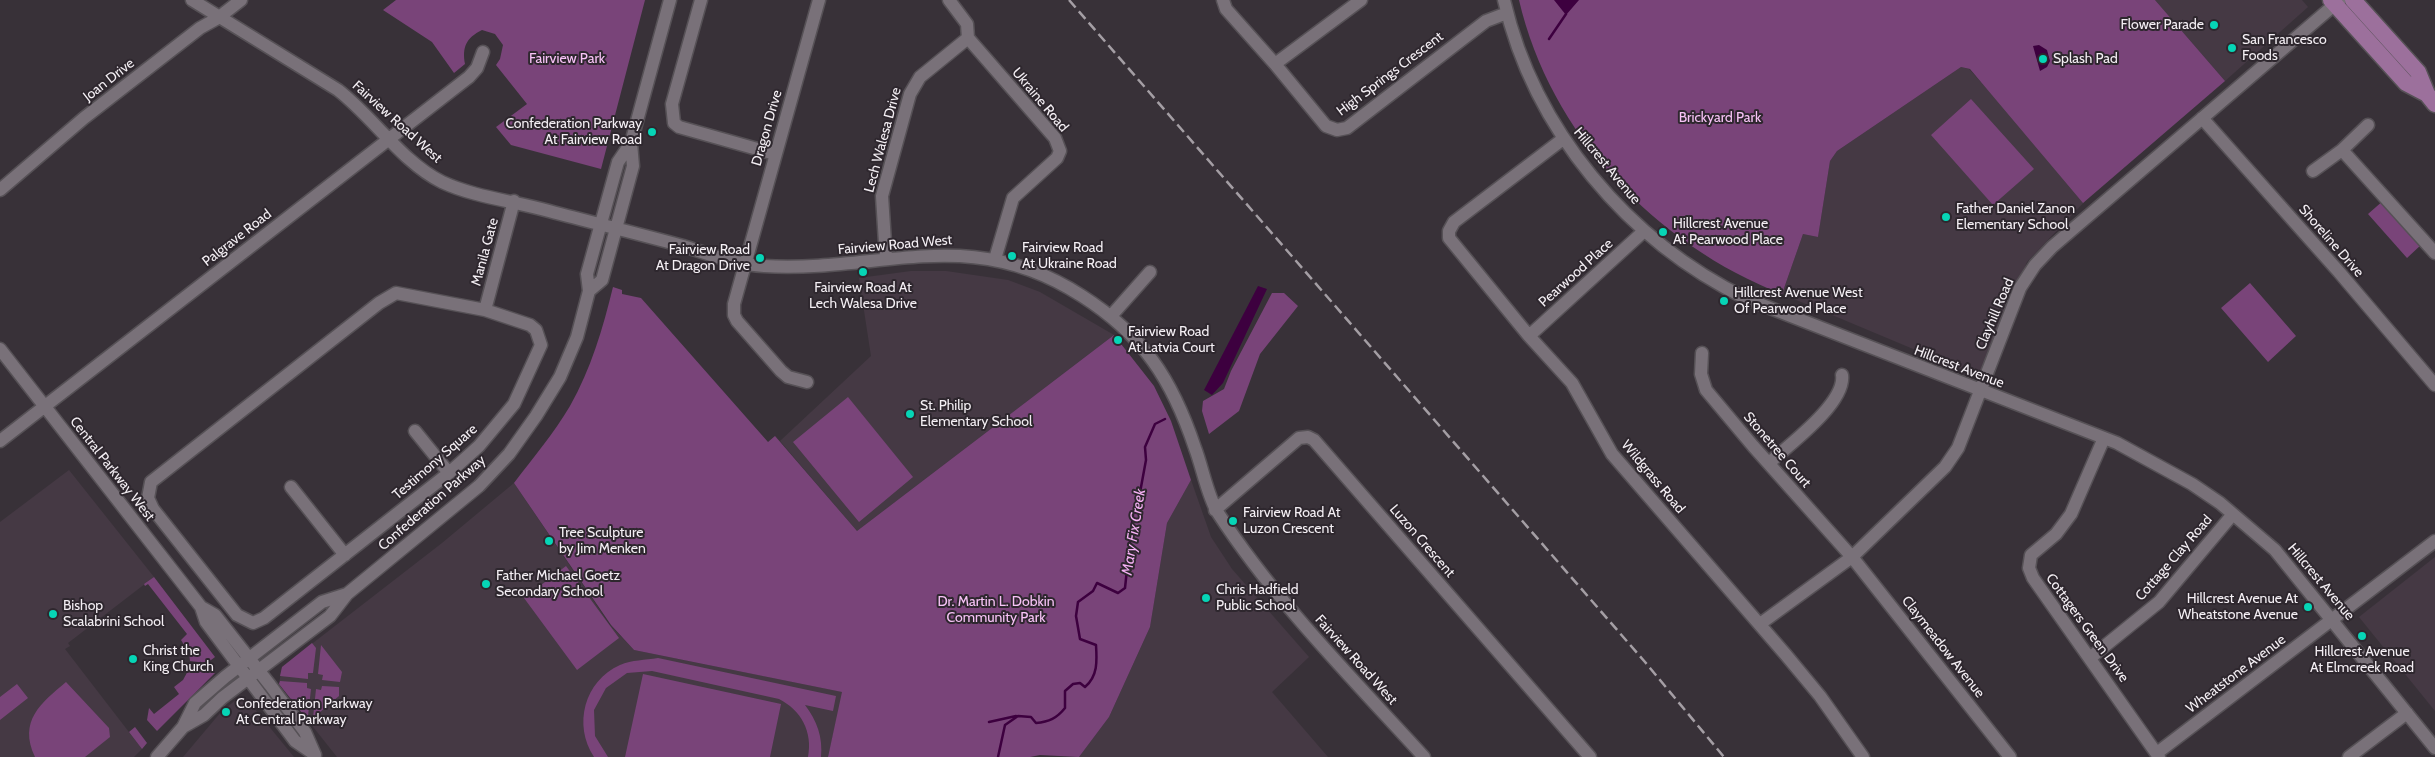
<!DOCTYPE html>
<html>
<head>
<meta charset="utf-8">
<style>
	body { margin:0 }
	canvas { display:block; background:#383138 }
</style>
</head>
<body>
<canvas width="2435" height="757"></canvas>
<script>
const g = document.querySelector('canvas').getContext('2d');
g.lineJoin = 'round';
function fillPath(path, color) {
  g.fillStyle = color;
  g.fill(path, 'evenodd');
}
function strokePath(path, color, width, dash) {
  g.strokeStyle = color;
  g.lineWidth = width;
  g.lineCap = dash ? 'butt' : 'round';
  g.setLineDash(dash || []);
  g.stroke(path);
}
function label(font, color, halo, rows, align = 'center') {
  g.font = font + ' Cabin,sans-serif';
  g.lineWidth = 4;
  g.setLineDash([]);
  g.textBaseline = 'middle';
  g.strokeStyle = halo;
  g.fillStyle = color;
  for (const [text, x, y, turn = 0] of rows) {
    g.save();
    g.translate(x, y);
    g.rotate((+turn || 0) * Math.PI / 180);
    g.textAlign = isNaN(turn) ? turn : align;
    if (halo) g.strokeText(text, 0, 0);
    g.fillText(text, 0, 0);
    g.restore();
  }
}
const built = new Path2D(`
	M2155 0H2302L2308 7 2225 81Z
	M1961 67 1969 69 2087 199 2027 262 1980 377 1782 294 1803 234 1818 237 1830 161 1837 151Z
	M911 271H946L1008 280 1040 292 1114 335 857 531 780 441 871 356 859 278Z
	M69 470 154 577 68 643 70 646 65 649 142 749 134 757H0V522Z
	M1191 480 1211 537 1232 569 1309 657 1272 692 1328 757H1079L1109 717 1150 627 1167 523Z
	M514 483 610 625 634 650 843 692 828 757H337L279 684 282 667 442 543Z
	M2435 557V711L2359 617Z
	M245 697 294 757H183L221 712 237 699Z`);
const green = new Path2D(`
	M396 0H645L601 169 511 145 496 127 527 104 496 65 500 59 503 45 495 34 482 30C466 38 462 47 465 64L454 73 432 42 383 10Z
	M1519 0H2155L2225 81 2083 203 1970 69 1961 67 1837 151 1830 161 1818 237 1803 234 1782 294C1656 245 1550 134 1519 0Z
	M1971 99 2034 169 1993 205 1931 135Z
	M2384 200 2422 244 2407 258 2368 214Z
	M2250 283 2296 336 2268 362 2221 308Z
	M613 287 622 290V294L641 298 768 442 775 436 857 531 1114 335 1154 386 1171 421 1191 480 1167 523 1150 627 1109 717 1079 757 1040 755 1030 757H828L842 692 634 650 611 625 514 483C533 458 554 433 570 406 591 369 603 328 613 287Z
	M1272 293H1284L1298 306 1260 354 1239 411 1209 434 1202 411 1203 401 1224 389 1231 371Z
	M848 397 913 477 859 522 793 442Z
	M566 566 619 638 577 670 524 598Z
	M154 577 215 657 207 663 190 661 189 653 181 640 187 634 148 584 145 586 144 584Z
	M312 643 316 648 313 673H308V679L280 676 282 667Z
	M321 645 342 672 340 682 322 680 323 675 318 674Z
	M658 658 836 696 833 711 805 705C817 721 823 737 821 757H808C813 732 801 710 779 699L652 671 627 673 606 688 594 710 595 736 608 757H594C573 725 584 681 620 665 632 660 645 660 658 658Z
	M189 669 215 673 157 731 147 720 149 708 154 714 179 694 174 687 183 680Z
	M643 674 781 704 770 757H625Z
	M280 681 307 683V688L311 689 308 716 306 718 279 684Z
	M66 682 109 728 110 737 85 757H35C18 721 41 703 66 682Z
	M17 684 28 698 0 720V697Z
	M322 686 339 687V696L313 718 316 689 321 690Z
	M135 727 147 743 142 749 129 732Z`);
const water = new Path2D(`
	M1554 0H1579L1566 15Z
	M2039 45 2047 50 2050 61 2047 67 2040 71 2033 46Z
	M1258 286 1267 289 1223 383 1212 395 1204 390Z`);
const stream = new Path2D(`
	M1549 39 1566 14
	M989 722 1016 716
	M998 757 1005 725 1018 716 1031 717 1036 723C1049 722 1057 718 1065 708V691L1073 684 1080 683 1085 687C1098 676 1097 661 1096 645L1080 639 1076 616 1078 602 1093 591 1097 583 1118 593 1125 588 1133 514 1139 498 1146 460 1145 447 1155 424 1165 419`);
const minor = new Path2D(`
	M192 0 338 90C373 117 403 163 442 182 474 197 514 201 549 211 594 223 639 234 683 246 709 254 737 265 764 266 881 273 970 223 1082 296 1143 335 1172 379 1195 448 1202 466 1208 498 1218 513 1276 602 1353 679 1424 757
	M701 0 672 104 674 123 679 127 775 154
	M1223 0 1226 9 1275 64 1326 126 1337 130 1347 128 1486 21 1507 13
	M1504 0C1534 130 1628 241 1747 299L2117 443 2192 484 2220 503 2275 550 2435 748
	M968 38 1055 138 1060 151 1057 158 1013 198 995 259
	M1275 64 1361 0
	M2202 118 2339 272 2435 385
	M1563 139 1454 222 1449 231V238L1529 336 1572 383 1612 454 1786 655 1820 696 1863 757
	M2342 150 2435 253
	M2313 171 2342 150 2368 125
	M0 190 84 118 200 28 218 18 241 0
	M886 258 882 196 910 94 920 77 968 38 967 24 949 0
	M589 291 602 280 633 166 631 143
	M396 293 485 310 530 325 536 330 541 345 514 404 479 446 449 473 264 618 253 623 237 615 153 509 148 498 151 482 379 303Z
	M485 310 514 201
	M1111 316 1150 272
	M1529 336 1643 232
	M0 349 201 607 215 615 270 685 305 732 315 755
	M1702 353 1701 374 1706 390 1753 446 1852 557 2010 757
	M807 382 788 377 781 371 737 321 734 315V304L819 0
	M415 431 449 473
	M2104 438 2071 514 2056 534 2031 555 2029 568 2033 578 2159 757
	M0 441 469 77 477 68 483 52
	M1769 463C1789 445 1846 403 1842 375
	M291 487 345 555
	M1215 510 1299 438 1308 437 1314 440 1590 757
	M201 607 206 622 295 741 314 754
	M1760 624 1852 557 1945 467 1958 448 2020 288 2035 265 2052 247 2340 0
	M2090 658 2159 602 2233 514
	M183 727 204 715 222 698 330 616 347 594 479 486 509 454 536 416 560 377 577 337 589 291 587 274 618 162 631 143 670 0
	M2157 753 2435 541
	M157 757 183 727 195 703 225 677 322 602 347 594
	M2349 757 2407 713`);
const major = new Path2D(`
	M2331 0 2406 83 2427 94
	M2353 0 2418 72 2427 94 2435 104`);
const rail = new Path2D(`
	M1069 0 1645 662 1724 757`);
const markers = [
	[2214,25,5,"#06d5b6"],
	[2232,48,5,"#06d5b6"],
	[2043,59,5,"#06d5b6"],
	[652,132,5,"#06d5b6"],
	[1946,217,5,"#06d5b6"],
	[1663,232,5,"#06d5b6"],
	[1012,256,5,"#06d5b6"],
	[760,258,5,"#06d5b6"],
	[863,272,5,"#06d5b6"],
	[1724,301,5,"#06d5b6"],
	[1118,340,5,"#06d5b6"],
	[910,414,5,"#06d5b6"],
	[1233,521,5,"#06d5b6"],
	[549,541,5,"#06d5b6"],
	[486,584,5,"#06d5b6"],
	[1206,598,5,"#06d5b6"],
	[2308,607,5,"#06d5b6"],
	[53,614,5,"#06d5b6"],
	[2362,636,5,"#06d5b6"],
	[133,659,5,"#06d5b6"],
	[226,712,5,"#06d5b6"]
];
const poiNames = [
	["Flower Parade",2204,25,"right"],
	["San Francesco",2242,40],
	["Foods",2242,56],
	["Splash Pad",2053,59],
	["Confederation Parkway",642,124,"right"],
	["At Fairview Road",642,140,"right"],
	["Father Daniel Zanon",1956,209],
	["Elementary School",1956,225],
	["Hillcrest Avenue",1673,224],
	["At Pearwood Place",1673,240],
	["Fairview Road",1022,248],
	["At Ukraine Road",1022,264],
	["Fairview Road",750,250,"right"],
	["At Dragon Drive",750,266,"right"],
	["Fairview Road At",863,288,"center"],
	["Lech Walesa Drive",863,304,"center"],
	["Hillcrest Avenue West",1734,293],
	["Of Pearwood Place",1734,309],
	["Fairview Road",1128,332],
	["At Latvia Court",1128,348],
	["St. Philip",920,406],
	["Elementary School",920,422],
	["Fairview Road At",1243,513],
	["Luzon Crescent",1243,529],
	["Tree Sculpture",559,533],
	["by Jim Menken",559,549],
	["Father Michael Goetz",496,576],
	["Secondary School",496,592],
	["Chris Hadfield",1216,590],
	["Public School",1216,606],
	["Hillcrest Avenue At",2298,599,"right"],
	["Wheatstone Avenue",2298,615,"right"],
	["Bishop",63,606],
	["Scalabrini School",63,622],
	["Christ the",143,651],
	["King Church",143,667],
	["Hillcrest Avenue",2362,652,"center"],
	["At Elmcreek Road",2362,668,"center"],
	["Confederation Parkway",236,704],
	["At Central Parkway",236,720]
];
const parkNames = [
	["Fairview Park",567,59],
	["Brickyard Park",1720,118],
	["Dr. Martin L. Dobkin",996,602],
	["Community Park",996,618]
];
const streetNames = [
	["High Springs Crescent",1390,74,-37],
	["Joan Drive",109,80,-38],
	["Ukraine Road",1040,100,50],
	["Fairview Road West",397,122,42],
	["Dragon Drive",767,128,-74],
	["Lech Walesa Drive",883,140,-75],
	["Hillcrest Avenue",1607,166,50],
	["Palgrave Road",237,238,-38],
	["Shoreline Drive",2331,241,49],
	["Fairview Road West",895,245,-5],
	["Manila Gate",485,252,-75],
	["Pearwood Place",1576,273,-42],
	["Clayhill Road",1995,314,-67],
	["Hillcrest Avenue",1959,367,21],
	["Stonetree Court",1777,450,49],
	["Testimony Square",435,462,-41],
	["Central Parkway West",112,469,52],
	["Wildgrass Road",1653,477,50],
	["Confederation Parkway",432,503,-41],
	["Luzon Crescent",1422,541,49],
	["Cottage Clay Road",2174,558,-49],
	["Hillcrest Avenue",2321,582,50],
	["Cottagers Green Drive",2087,628,54],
	["Claymeadow Avenue",1943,647,52],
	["Fairview Road West",1356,660,48],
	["Wheatstone Avenue",2236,674,-37]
];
const waterNames = [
	["Mary Fix Creek",1134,532,-81]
];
fillPath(built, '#453944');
fillPath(green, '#794479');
fillPath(water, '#3d003f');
strokePath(stream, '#3d003f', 2.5);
strokePath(minor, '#565156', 15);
strokePath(major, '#565156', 19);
strokePath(minor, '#797179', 12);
strokePath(major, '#9c709c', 16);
strokePath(rail, '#a49ea4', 2.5, [10, 5]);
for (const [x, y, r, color] of markers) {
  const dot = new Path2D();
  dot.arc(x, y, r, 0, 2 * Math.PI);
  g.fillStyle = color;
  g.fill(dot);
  strokePath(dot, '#2e272e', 2);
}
label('14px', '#f4eff4', '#2e272e', poiNames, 'left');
label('14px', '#f8c3f7', '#2e272e', parkNames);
label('14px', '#f4eff4', '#2e272e', streetNames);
label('italic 15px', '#f8b3f7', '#2e272e', waterNames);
</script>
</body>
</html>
